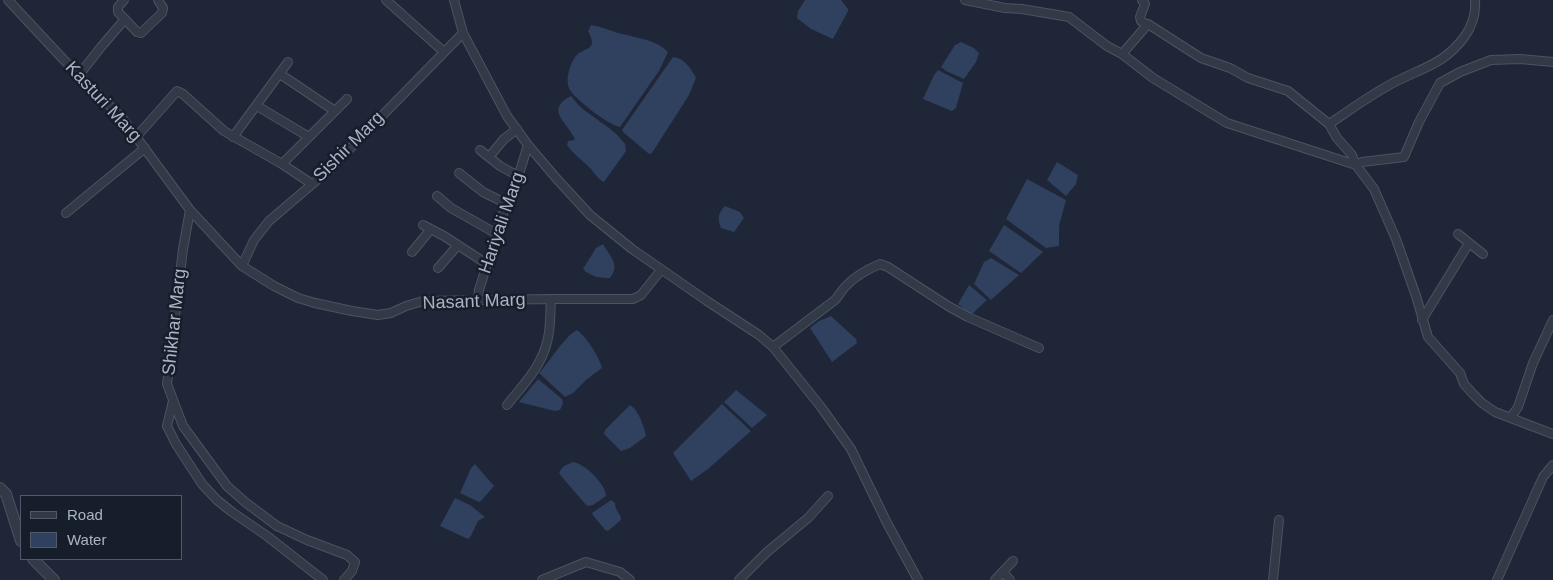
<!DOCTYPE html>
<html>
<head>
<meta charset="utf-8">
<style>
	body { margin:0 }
	#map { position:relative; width:1553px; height:580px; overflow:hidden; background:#1e2637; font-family:Arial,sans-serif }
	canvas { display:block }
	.legend { position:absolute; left:20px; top:495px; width:162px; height:65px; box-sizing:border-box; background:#171e2b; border:1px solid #525a68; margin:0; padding:6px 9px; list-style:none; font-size:15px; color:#abb3c4 }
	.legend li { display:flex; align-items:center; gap:10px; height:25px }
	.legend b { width:25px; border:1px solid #525a68 }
</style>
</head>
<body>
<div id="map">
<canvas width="1553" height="580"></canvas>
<ul class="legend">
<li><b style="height:6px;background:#323947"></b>Road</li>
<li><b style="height:14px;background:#30405f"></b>Water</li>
</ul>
</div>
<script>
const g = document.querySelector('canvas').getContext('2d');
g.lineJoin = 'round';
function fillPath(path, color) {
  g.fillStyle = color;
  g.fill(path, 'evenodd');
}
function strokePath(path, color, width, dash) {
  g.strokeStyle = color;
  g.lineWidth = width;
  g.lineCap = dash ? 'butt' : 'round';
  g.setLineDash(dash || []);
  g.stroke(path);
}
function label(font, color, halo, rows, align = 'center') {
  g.font = font + ' Arial,sans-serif';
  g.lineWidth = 5;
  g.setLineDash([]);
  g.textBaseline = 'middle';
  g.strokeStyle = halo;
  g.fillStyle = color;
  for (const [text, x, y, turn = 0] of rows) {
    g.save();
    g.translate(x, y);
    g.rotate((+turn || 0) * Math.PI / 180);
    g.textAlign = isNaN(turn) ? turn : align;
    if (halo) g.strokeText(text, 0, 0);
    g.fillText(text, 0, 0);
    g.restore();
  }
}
const water = new Path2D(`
	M805 0H841L848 9V11L833 39 811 29 797 18 798 11Z
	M591 25C604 27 615 33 627 35 642 39 656 40 668 52L659 71 620 127C610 126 576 100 570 90 567 85 567 77 569 71 570 67 572 61 575 57 584 46 599 52 588 31Z
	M961 42 974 48 979 53 976 62 964 79 946 71 941 67 955 45Z
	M673 57C684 58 691 68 696 78L689 95 652 153 649 154 623 132 622 130Z
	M938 70 963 83 956 108 952 111 923 99 934 75Z
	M571 96C585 116 611 124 625 144L626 151 604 182C597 179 595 173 590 168 582 160 573 154 567 145L568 141 575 140C569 123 543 110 571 96Z
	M1057 162 1078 175 1076 184 1066 196 1047 180Z
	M1027 179 1066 200 1059 226V246L1046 248 1006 219Z
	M725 206 740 212 744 218 734 232 721 228C717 219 718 213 725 206Z
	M1004 225 1043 252 1021 273 989 251Z
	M603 244C609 255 621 265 610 278 600 278 591 277 583 269L596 248Z
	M991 258 1019 275 991 300 974 284 984 262Z
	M969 285 987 300 971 315 958 304Z
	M831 316 856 339 857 343 832 362 810 328 819 321Z
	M577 330C586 336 600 358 602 368L586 380 573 393 565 397 539 373C551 360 563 338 577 330Z
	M538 379 562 399 563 403 560 410 555 411 519 402Z
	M736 390 767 415 752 428 724 402Z
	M722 404 751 431 708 469 691 481 673 453Z
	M630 405C639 410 644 427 646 436L630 448 621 451 604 434 605 430Z
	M573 462C584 463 606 484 606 496L593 505 587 506 561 476 559 472 564 466Z
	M475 464 494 486 482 500 479 502 460 493 471 468Z
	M455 498 470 505 485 517 478 521 471 536 468 539 440 526Z
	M611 500 615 503C615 511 621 513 621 520L608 531 605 530C602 525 593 517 592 513Z`);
const minor = new Path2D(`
	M8 0 63 59 123 119 190 210 242 266 274 286 298 298 315 303 352 311 378 315 391 313 406 306 423 301 551 299H633L641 295 661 270
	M124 0 118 7V12L137 32 141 33 162 13 163 8 158 0
	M386 0 444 52
	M454 0 463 33 507 116 528 145 556 178 590 215 632 249 707 301 759 335 773 347 821 407 851 449 887 523 918 580
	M965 0 1005 8 1022 9 1069 17 1107 46 1122 54 1153 78 1227 123 1356 165 1362 162 1404 157 1419 122 1440 83 1460 72 1491 60 1520 59 1553 62
	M1142 0 1145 4 1140 17 1141 21 1147 25
	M1122 54 1148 24 1201 58 1230 68 1248 78 1288 91 1329 124 1337 138 1352 155 1356 165 1374 189 1396 239 1416 296 1428 337 1460 373 1464 384 1473 394 1482 403 1495 412 1553 434
	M280 74 335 111
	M79 75 101 47 125 19
	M257 106 309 137
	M1329 124C1347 112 1365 99 1384 88 1415 69 1442 68 1465 36 1472 26 1476 13 1475 0
	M137 136 177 91 183 94 224 131 282 164 312 184
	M233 137 288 62
	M480 150 500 166 518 176
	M489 157 504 139 517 129
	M282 164 347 99
	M459 173 483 192 507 204
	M437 196 451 208 497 234
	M190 210 183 249 167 384 183 426 227 486 245 502 277 526 307 540 347 555 355 562 352 571 344 580
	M66 213 145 148
	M423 225 444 236 487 264
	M1458 234 1483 254
	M412 252 431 229
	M242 266 254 240 269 221 330 169 463 33
	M438 268 458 245
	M478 301 479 290 502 216 519 174 528 145
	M1422 320 1469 243
	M773 347 835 300C839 296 841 291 845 287 854 277 868 269 880 264L888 267 948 306 968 317 1039 348
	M173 401 167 426 176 444 202 484 217 500 232 512 267 536 323 580
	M507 405C523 385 541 367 547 342 551 329 550 313 551 299
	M1511 417 1518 407 1533 363 1553 320
	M1003 572 1010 580
	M542 580 586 562 620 572 630 580
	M739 580 767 552 808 518 828 496
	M995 580 1013 561
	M1273 580 1279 520
	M1497 580 1543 477 1553 465`);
const tertiary = new Path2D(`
	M0 488 6 494 21 541
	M33 559 54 580`);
const streetNames = [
	["Kasturi Marg",103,102,47],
	["Sishir Marg",349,147,-45],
	["Hariyali Marg",502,223,-71],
	["Nasant Marg",474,302,-2],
	["Shikhar Marg",175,322,-84]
];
fillPath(water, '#30405f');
strokePath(minor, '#4c5362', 10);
strokePath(tertiary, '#4c5362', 12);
strokePath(minor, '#323947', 8);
strokePath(tertiary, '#323947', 10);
label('18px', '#abb3c4', '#171e2b', streetNames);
</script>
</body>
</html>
